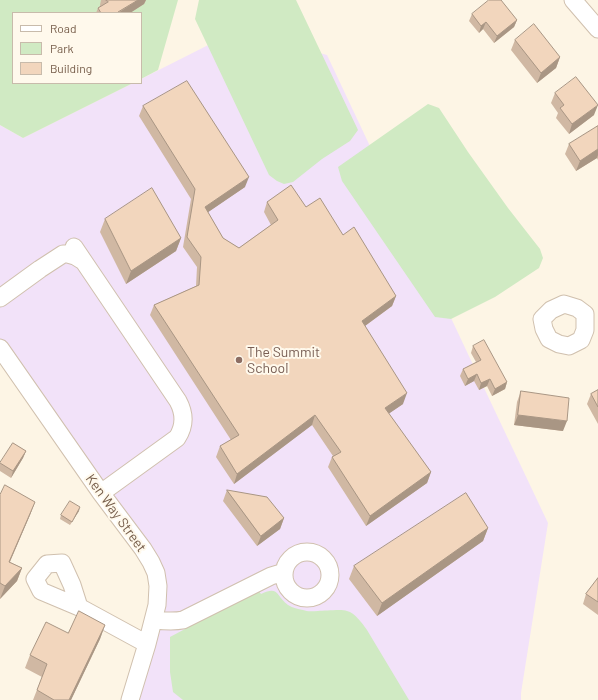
<!DOCTYPE html>
<html>
<head>
<meta charset="utf-8">
<style>
	body { margin:0 }
	#map { position:relative; width:598px; height:700px; overflow:hidden; background:#fdf5e5; font-family:Barlow,sans-serif }
	canvas { display:block }
	.legend { position:absolute; left:12px; top:12px; width:130px; height:72px; box-sizing:border-box; background:#fff9ec; border:1px solid #c8bbab; margin:0; padding:5px 7px; list-style:none; font-size:12px; color:#765d4a }
	.legend li { display:flex; align-items:center; gap:8px; height:20px }
	.legend b { width:20px; border:1px solid #c8bbab }
</style>
</head>
<body>
<div id="map">
<canvas width="598" height="700"></canvas>
<ul class="legend">
<li><b style="height:5px;background:#fff"></b>Road</li>
<li><b style="height:11px;background:#d0eac3"></b>Park</li>
<li><b style="height:11px;background:#f2d6bd"></b>Building</li>
</ul>
</div>
<script>
const g = document.querySelector('canvas').getContext('2d');
g.lineJoin = 'round';
function fillPath(path, color) {
  g.fillStyle = color;
  g.fill(path, 'evenodd');
}
function strokePath(path, color, width, dash) {
  g.strokeStyle = color;
  g.lineWidth = width;
  g.lineCap = dash ? 'butt' : 'round';
  g.setLineDash(dash || []);
  g.stroke(path);
}
function label(font, color, halo, rows, align = 'center') {
  g.font = font + ' Barlow,sans-serif';
  g.lineWidth = 4;
  g.setLineDash([]);
  g.textBaseline = 'middle';
  g.strokeStyle = halo;
  g.fillStyle = color;
  for (const [text, x, y, turn = 0] of rows) {
    g.save();
    g.translate(x, y);
    g.rotate((+turn || 0) * Math.PI / 180);
    g.textAlign = isNaN(turn) ? turn : align;
    if (halo) g.strokeText(text, 0, 0);
    g.fillText(text, 0, 0);
    g.restore();
  }
}
const education = new Path2D(`
	M238 30 327 55 476 371 548 523 521 693V700H130L158 586 0 348V125L23 138 133 83H141V79Z`);
const green = new Path2D(`
	M0 0H178L158 70 141 79V13H13V83H133L23 138 0 125Z
	M199 0H296L358 130 350 141 322 159 293 182 284 184 277 181 269 175 195 19Z
	M428 104 439 108 468 152 508 208 540 249 543 258 539 268 495 297 451 319 435 317 342 181 338 167Z
	M258 590 261 594C279 585 276 596 288 605 293 608 298 609 303 610 308 612 313 611 318 611 325 611 342 609 347 611 355 613 362 623 367 630L409 700H183L173 692 170 672V637Z`);
const minor = new Path2D(`
	M573 0 598 29
	M74 247 178 401C185 414 185 426 177 438L101 493
	M0 298 40 269 63 254H68L75 256 83 261
	M564 304 577 308 585 314V330L581 340 569 346 559 344 549 339 544 329 542 319 551 310Z
	M0 348 101 493 143 549 151 562 156 573 158 586 157 605 147 644 130 700
	M284 575a23 23 0 1 1 46 0a23 23 0 1 1-46 0Z
	M79 607 41 591 35 579 47 564 62 563 72 585 79 607 147 644
	M154 620C164 621 173 622 183 620L271 576 284 572`);
const wall = new Path2D(`
	M101 0H146L144 4 130 13H96L98 8 100 6V5Z
	M472 14 517 20 514 27 494 43 483 29 479 33 469 21Z
	M515 40 560 57 556 68 537 83 511 50Z
	M555 93 594 115 569 134 556 118 558 113 551 103Z
	M143 106 245 187 208 212 223 238 239 248 271 225 264 212 267 202 306 207 343 235 396 296 392 306 365 326 403 404 388 414 431 472 427 483 366 526 328 467 332 457 333 456 312 425 234 484 216 457 220 446 231 440 150 315 154 305 196 286 197 267 183 247 191 199 139 116Z
	M598 126V160L597 158 576 171 565 154 569 144Z
	M105 219 181 238 176 251 126 284 100 232Z
	M473 346 507 382 505 389 492 396 487 386 479 390 474 381 465 386 460 376 463 369 476 362 471 353Z
	M598 390V424L587 404 591 394Z
	M521 391 563 431 514 425 517 402Z
	M13 443 26 451 23 458 11 478 0 471V464Z
	M227 490 284 518 280 529 257 546 223 501Z
	M0 495 35 502 30 515 10 562 22 568 17 581 0 599Z
	M79 511 70 525 60 519 61 515Z
	M488 528 483 541 377 616 349 579 354 566Z
	M598 578V615L583 604 586 594Z
	M105 625 100 639 71 700H33L42 677 25 668 30 655 68 633Z`);
const shadedWall = new Path2D(`
	M138 0H146L144 4 130 13H118Z
	M517 20 514 27 494 43 497 36Z
	M486 22 483 29 479 33 481 26Z
	M560 57 556 68 537 83 541 73Z
	M598 105 594 115 569 134 572 124Z
	M598 149V155L597 158 576 171 580 161Z
	M249 177 245 187 201 217 205 207Z
	M181 238 176 251 126 284 131 271Z
	M396 296 392 306 358 331 362 321Z
	M477 374 474 381 465 386 468 379Z
	M490 379 487 386 479 390 481 383Z
	M507 382 505 389 492 396 495 389Z
	M407 393 403 404 381 419 385 408Z
	M315 415 312 425 234 484 237 474Z
	M518 415 567 421 563 431 514 425Z
	M26 451 23 458 11 478 13 471Z
	M431 472 427 483 366 526 370 516Z
	M35 502 30 515 4 575 9 562Z
	M80 507 79 511 70 525 72 522Z
	M284 518 280 529 257 546 261 536Z
	M488 528 483 541 377 616 382 603Z
	M22 568 17 581 0 599 5 586Z
	M105 625 100 639 71 700H69Z`);
const building = new Path2D(`
	M106 0H138L118 12V13H101L98 8 108 2Z
	M489 0H501L517 20 497 36 486 22 481 26 472 14Z
	M534 24 560 57 541 73 515 40Z
	M576 77 598 105 572 124 560 108 564 105 555 93Z
	M187 81 249 177 205 207 223 238 239 248 278 220 267 202 291 185 306 207 320 198 343 235 354 227 396 296 362 321 407 393 385 408 431 472 370 516 332 457 341 452 315 415 237 474 220 446 239 435 154 305 199 285 201 257 187 237 195 189 143 106Z
	M598 126V149L580 161 569 144Z
	M152 188 181 238 131 271 105 219Z
	M484 340 507 382 495 389 490 379 481 383 477 374 468 379 463 369 481 360 473 346Z
	M598 390V407L591 394Z
	M521 391 569 398 567 421 518 415Z
	M13 443 26 451 13 471 0 463Z
	M5 485 35 502 9 562 22 568 5 586 0 583V495Z
	M227 490 267 497 284 518 261 536Z
	M466 493 488 528 382 603 354 566Z
	M70 501 80 507 72 522 61 515Z
	M598 578V602L586 594Z
	M79 611 105 625 69 700H54L37 690 47 664 30 655 46 622 68 633Z`);
const markers = [
	[239,360,4,"#8d6e63"]
];
const educationNames = [
	["The Summit",247,352],
	["School",247,368]
];
const streetNames = [
	["Ken Way Street",116,513,54]
];
fillPath(education, '#f2e2f9');
fillPath(green, '#d0eac3');
strokePath(minor, '#d0c0ae', 19);
strokePath(minor, '#fff', 17);
fillPath(wall, '#d0b8a3');
fillPath(shadedWall, '#a99684');
fillPath(building, '#f2d6bd');
strokePath(building, '#a99684', 1);
for (const [x, y, r, color] of markers) {
  const dot = new Path2D();
  dot.arc(x, y, r, 0, 2 * Math.PI);
  g.fillStyle = color;
  g.fill(dot);
  strokePath(dot, '#fff9ec', 1.5);
}
label('14px', '#785e54', '#fff9ec', educationNames, 'left');
label('14px', '#765d4a', '#fff9ec', streetNames);
</script>
</body>
</html>
